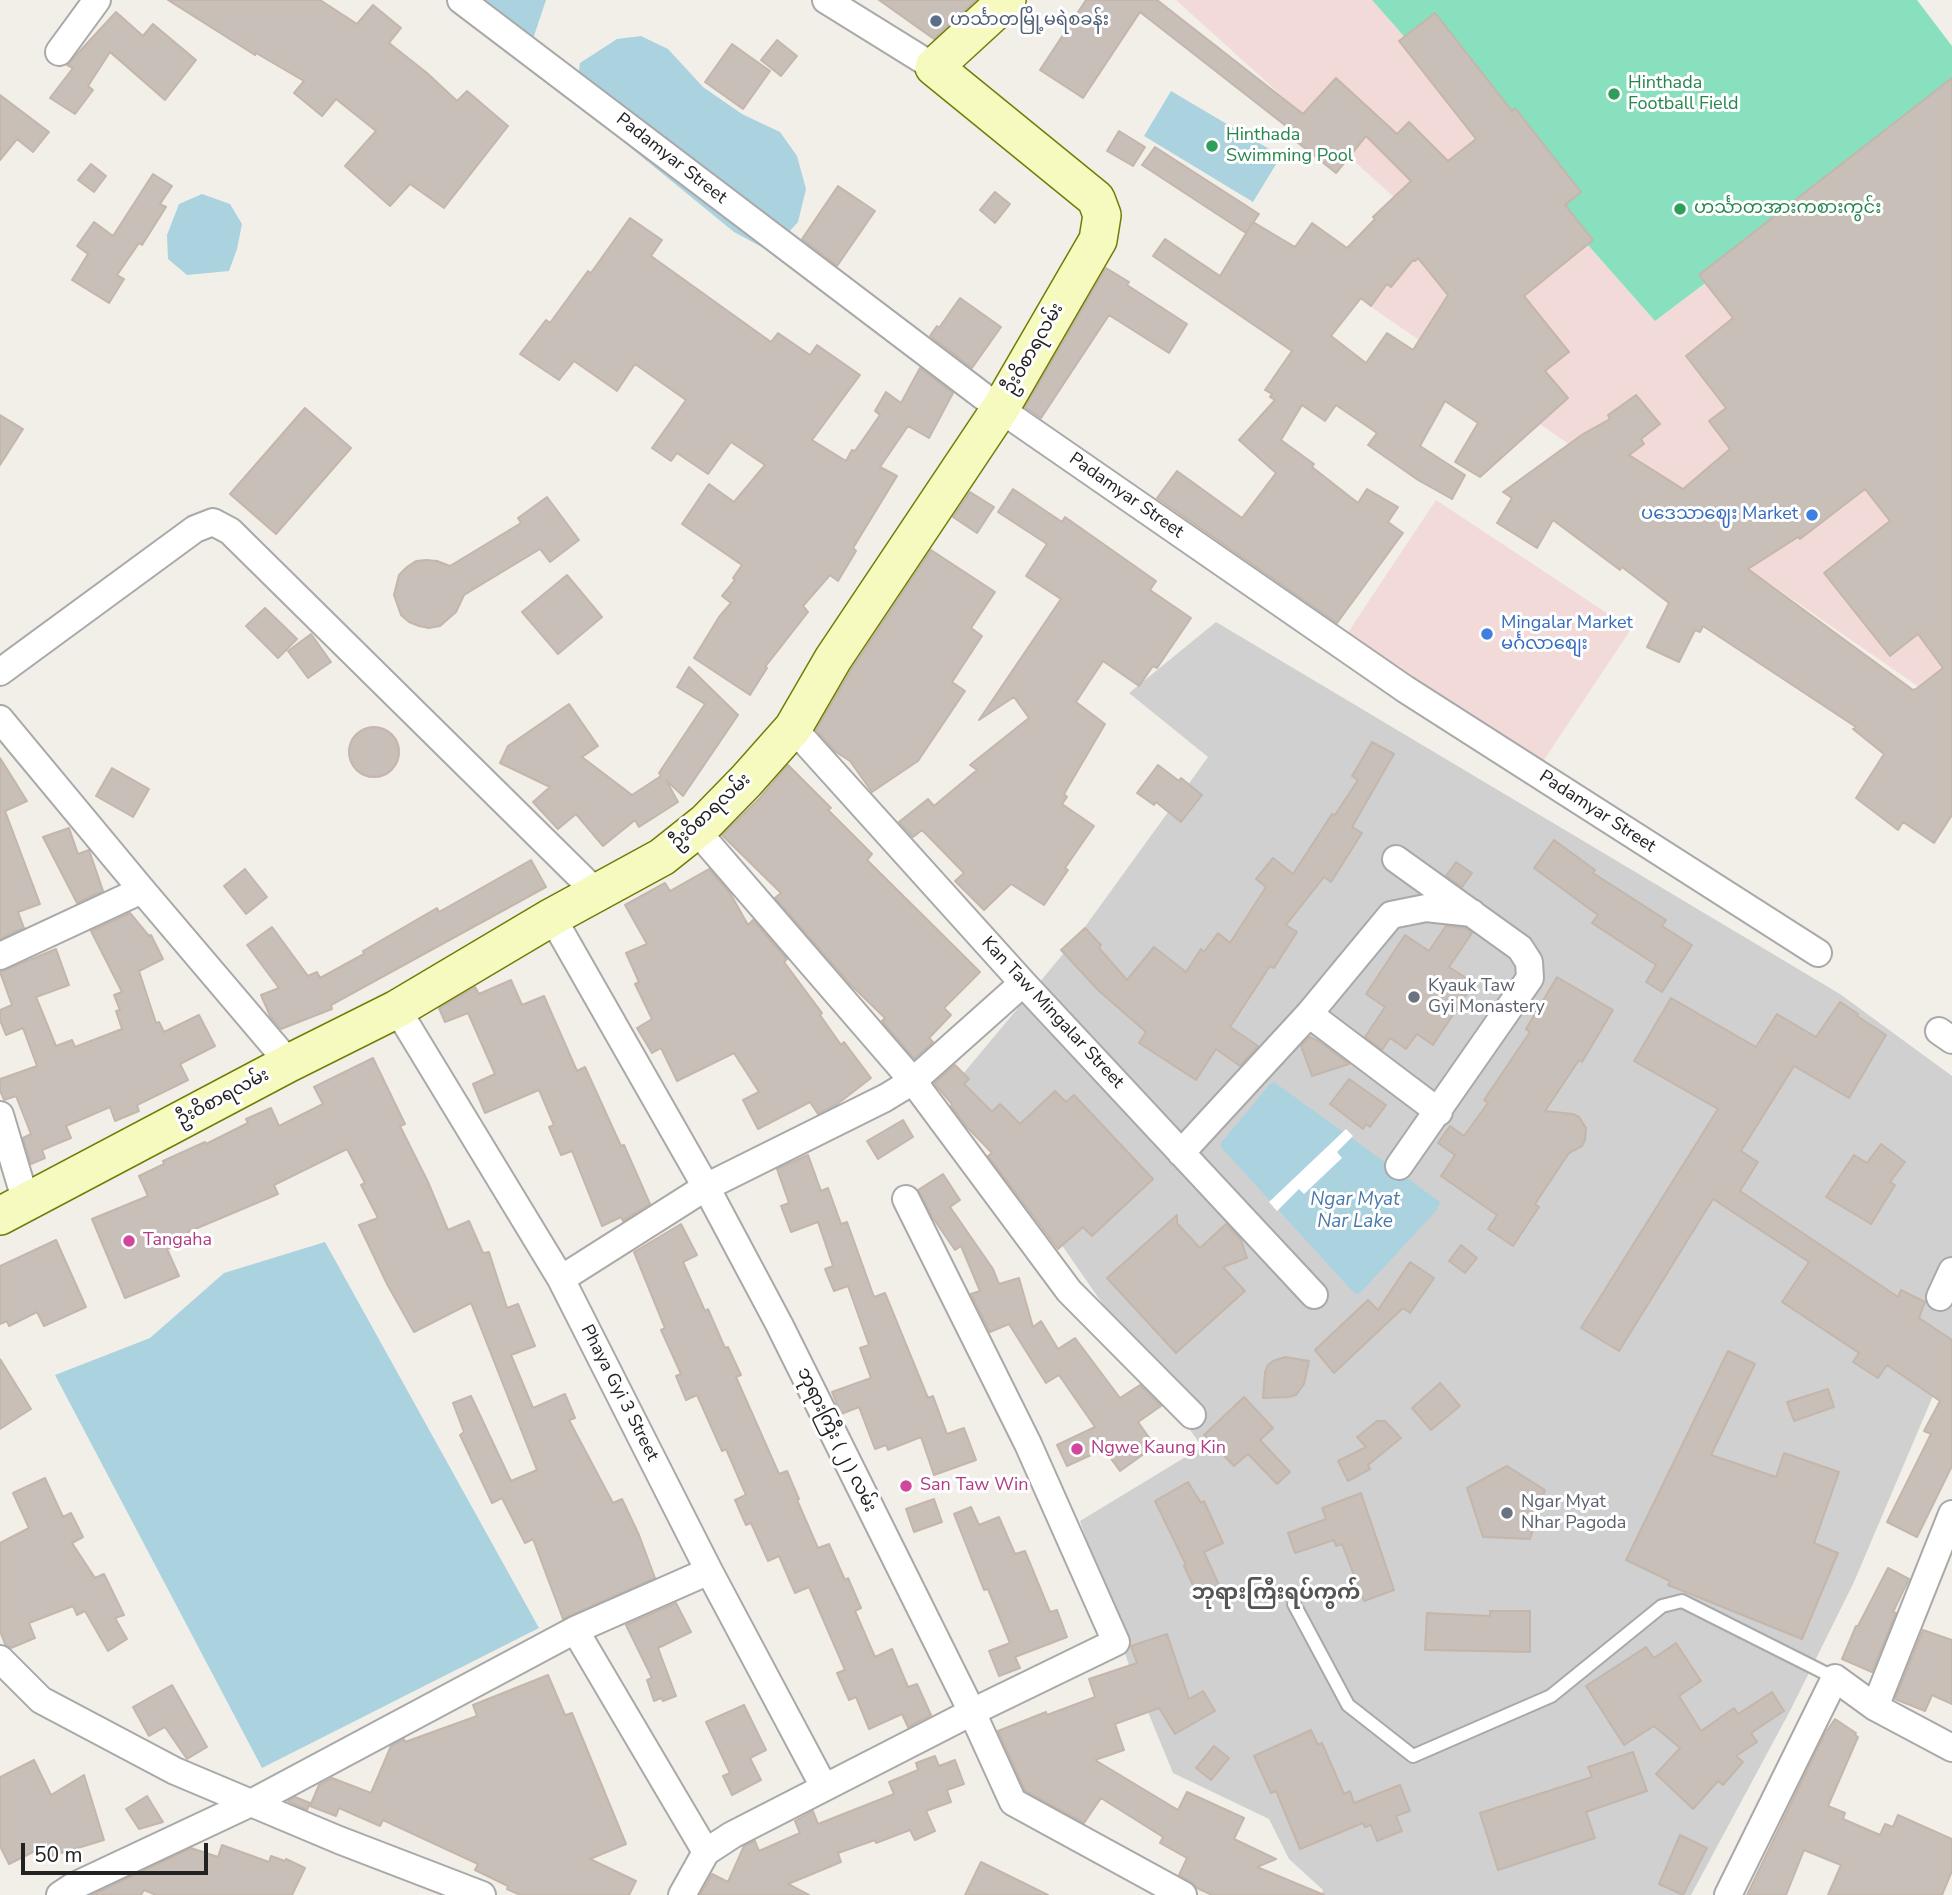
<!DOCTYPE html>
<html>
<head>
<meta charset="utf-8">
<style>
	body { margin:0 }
	#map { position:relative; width:1952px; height:1895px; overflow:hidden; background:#f2efe9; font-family:"Nunito Sans",sans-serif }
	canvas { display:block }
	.scale { position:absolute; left:21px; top:1843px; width:187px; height:32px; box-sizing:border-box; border:4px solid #222; border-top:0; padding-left:9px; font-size:21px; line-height:24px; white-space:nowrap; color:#222; -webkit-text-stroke:5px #fff; paint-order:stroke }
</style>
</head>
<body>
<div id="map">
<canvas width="1952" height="1895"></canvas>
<div class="scale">50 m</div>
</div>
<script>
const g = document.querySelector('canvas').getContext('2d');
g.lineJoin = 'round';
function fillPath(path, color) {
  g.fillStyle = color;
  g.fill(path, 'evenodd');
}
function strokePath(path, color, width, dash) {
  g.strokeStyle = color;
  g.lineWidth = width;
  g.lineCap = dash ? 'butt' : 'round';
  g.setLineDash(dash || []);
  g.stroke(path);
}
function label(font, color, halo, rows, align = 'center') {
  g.font = font + ' "Nunito Sans","Noto Sans Myanmar",sans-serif';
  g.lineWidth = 6;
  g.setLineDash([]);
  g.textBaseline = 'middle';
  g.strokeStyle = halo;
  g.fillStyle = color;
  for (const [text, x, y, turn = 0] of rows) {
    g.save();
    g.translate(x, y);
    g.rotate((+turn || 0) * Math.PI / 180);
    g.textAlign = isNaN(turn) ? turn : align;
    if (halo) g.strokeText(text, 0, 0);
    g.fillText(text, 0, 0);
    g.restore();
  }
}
const commercial = new Path2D(`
	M1176 0H1372L1655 321 1952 97V710L1331 279 1406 208Z
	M1436 500 1631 629 1538 769 1343 640Z`);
const religious = new Path2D(`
	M1216 622 1840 994 1952 1076V1351L1854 1582 1791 1709 1691 1895H1321L1323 1890 1289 1859 1269 1819 1173 1773 1131 1671 1080 1521 1202 1447 952 1087 1079 935 1208 757 1129 693Z`);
const pitch = new Path2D(`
	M1372 0H1917L1952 46V97L1655 321Z`);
const water = new Path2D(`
	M456 0H546L532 42Z
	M641 36 668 49 703 87 742 114 780 132 797 156 806 189 798 222 771 252 734 232 588 113 575 97 580 63 617 39Z
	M1171 91 1281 156 1253 202 1144 136Z
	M202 194 230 204 242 224 237 249 229 271 187 275 168 259 167 235 179 204Z
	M1274 1082 1440 1202 1436 1211 1360 1293 1355 1294 1221 1147V1143L1270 1084Z
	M325 1242 539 1628 262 1768 55 1375 150 1338 224 1273Z`);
const pier = new Path2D(`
	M1346 1129 1353 1136 1337 1152 1342 1158 1304 1194 1299 1189 1277 1211 1269 1202Z`);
const building = new Path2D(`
	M168 0H320L357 24 373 5 401 28 389 43 427 73 457 101 467 91 508 126 444 208 410 184 390 206 345 166 376 131 336 99 322 116 294 93 304 81 256 53 255 55Z
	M879 0H976L934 39Z
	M1086 0H1157L1303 114 1336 78 1397 134 1409 122 1448 161 1476 139 1399 41 1435 13 1512 111 1515 108 1581 192 1565 205 1593 240 1524 296 1569 352 1545 371 1568 398 1480 477 1455 462 1478 423 1445 401 1420 446 1465 475 1452 499 1418 480 1368 445 1377 433 1336 405 1325 421 1302 405 1281 440 1314 464 1312 467 1358 503 1367 489 1398 507 1388 522 1403 533 1337 623 1157 498 1177 471 1242 518 1276 473 1239 440 1275 400 1270 397 1272 394 1265 390 1292 351 1153 256 1165 239 1220 276 1253 222 1295 247 1312 223 1347 248 1375 219 1373 217 1411 181 1366 136 1336 173 1292 138 1295 133 1140 12 1083 98 1040 70ZM1418 258 1448 295 1413 350 1387 333 1366 363 1331 336 1361 298 1371 306 1387 284 1391 287 1413 260 1415 261Z
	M116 12 143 36 153 24 196 60 165 100 110 52 88 86 93 90 75 114 50 98 73 68 67 65Z
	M777 40 797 56 781 76 761 60Z
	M732 44 770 71 743 109 705 82Z
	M1952 78V815L1934 843 1903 822 1898 830 1856 798 1884 754 1853 729 1856 727 1703 626 1700 632 1695 630 1679 662 1647 647 1669 603 1622 567 1620 570 1553 520 1537 548 1497 523 1512 498 1503 492 1583 434 1610 419 1608 415 1636 395 1660 424 1641 439 1644 444 1629 455 1683 489 1730 449 1709 421 1726 408 1686 356 1733 318 1699 275ZM1865 489 1890 521 1824 573 1890 656 1918 634 1943 668 1916 689 1913 690 1748 569 1798 537 1800 539Z
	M0 95 49 132 33 152 17 139 0 160Z
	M1119 131 1145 147 1133 166 1107 151Z
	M1155 147 1259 214 1246 233 1142 165Z
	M91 164 106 176 94 192 78 180Z
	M153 174 172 186 160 204 166 207 142 245 139 243 117 275 124 279 109 303 72 280 88 254 77 246 94 222 113 236Z
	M838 186 875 211 837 266 802 239Z
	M995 192 1010 204 995 223 980 210Z
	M630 218 662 240 651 256 771 342 778 333 810 355 817 345 860 375 812 440 846 461 852 450 855 451 880 415 875 411 886 392 901 403 920 368 953 393 929 438 908 426 880 467 897 476 853 548 856 551 838 581 830 575 803 606 808 612 765 667 767 668 750 695 694 658 719 617 731 603 722 596 735 580 733 578 742 565 682 524 709 484 734 502 765 465 731 442 708 474 677 453 671 461 652 448 686 400 635 364 617 391 574 361 559 380 520 354 546 320 550 323 588 271 591 273Z
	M1106 268 1129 282 1127 285 1187 324 1169 353 1109 315 1041 418 1025 407Z
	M960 298 1001 327 972 368 930 336 937 326 939 328Z
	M305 408 351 448 276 534 230 494Z
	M0 415 23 429 0 465Z
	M1013 489 1062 522 1065 517 1156 581 1150 590 1191 618 1157 668 1153 666 1139 686 1103 661 1076 702 1105 724 1064 794 1067 797 1062 804 1094 826 1065 868 1068 870 1044 905 1011 884 984 910 955 881 964 873 922 830 913 837 899 822 928 799 934 806 977 770 970 765 1029 718 1014 697 979 720 1061 599 1026 576 1047 544 998 512Z
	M970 492 994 507 977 533 953 517Z
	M547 497 579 540 550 562 540 549 464 595 456 612 440 626 429 628 419 626 409 622 401 615 394 595 399 575 407 567 416 561 426 560 437 561 450 566 521 523 518 518Z
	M931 550 995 592 971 628 982 636 952 682 965 691 918 761 872 792 850 761 836 752 816 730 851 670Z
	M567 575 602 617 558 654 522 612Z
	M265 608 297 639 278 658 246 626Z
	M311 634 331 662 308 678 288 651Z
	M689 667 738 715 683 796 666 780 678 802 639 827 635 820 603 846 576 814 558 829 533 802 550 787 500 763 508 746 569 704 598 746 582 757 632 795 661 776 659 773 705 704 677 687Z
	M349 752a25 25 0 1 1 50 0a25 25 0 1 1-50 0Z
	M1372 742 1394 754 1352 827 1362 833 1331 882 1324 877 1286 925 1297 932 1274 968 1270 966 1230 1027 1258 1046 1240 1066 1216 1049 1196 1080 1139 1043 1146 1032 1098 990 1061 950 1085 928 1101 945 1099 948 1127 980 1154 947 1186 972 1201 949 1204 952 1218 933 1230 943 1266 887 1256 879 1273 858 1293 874 1332 814 1335 815 1358 780 1352 776Z
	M0 758 27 801 5 811 40 904 18 912 24 928 0 939Z
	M788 765 831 808 828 810 872 854 867 860 980 972 944 1008 951 1015 929 1038 933 1042 914 1059 882 1021 885 1018 851 985 775 898 781 893 722 835 759 799Z
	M1158 765 1179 781 1181 778 1202 795 1181 822 1156 802 1154 805 1137 793Z
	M112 768 149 789 133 817 96 796Z
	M69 828 78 854 89 850 103 891 77 903 43 837Z
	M1554 840 1595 870 1593 873 1666 920 1662 926 1692 945 1662 992 1646 982 1656 965 1592 923 1598 915 1534 868Z
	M531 860 546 887 331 1005 332 1009 281 1029 270 1016 261 995 279 988 247 945 272 927 308 976 317 972 320 978 364 954 363 951 437 908 439 912Z
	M1456 862 1472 873 1462 887 1446 876Z
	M245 869 267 897 246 914 224 886Z
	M709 869 730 893 748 925 753 920 787 959 784 962 822 1013 820 1015 841 1045 844 1042 871 1078 836 1105 818 1114 810 1102 758 1129 743 1100 759 1092 734 1053 677 1081 661 1048 652 1053 637 1028 652 1019 635 984 639 982 626 953 647 944 625 905 665 883 670 891Z
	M130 913 149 936 151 935 163 959 139 971 156 1023 159 1022 164 1032 199 1015 215 1046 180 1064 188 1080 137 1105 139 1111 115 1121 110 1107 66 1126 71 1138 42 1150 45 1158 31 1164 23 1138 31 1134 16 1096 4 1100 0 1090V1079L37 1066 23 1028 6 1035 0 1020V1010L12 1005 0 972 56 949 69 985 36 997 56 1046 72 1040 75 1047 122 1029 116 1011 120 1010 114 995 122 992 91 931Z
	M1446 926 1465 928 1472 933 1449 967 1474 983 1433 1045 1417 1034 1406 1049 1390 1038 1382 1050 1365 1037 1385 1007 1366 994 1405 935 1429 951Z
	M1557 977 1613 1010 1582 1062 1579 1060 1545 1111 1573 1114 1579 1117 1586 1128 1585 1140 1582 1146 1569 1153 1535 1204 1539 1207 1513 1246 1488 1229 1497 1215 1441 1176 1455 1155 1438 1143 1450 1126 1464 1136 1488 1103 1484 1100 1530 1032 1526 1029Z
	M511 980 522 1005 544 996 577 1071 585 1067 621 1146 624 1145 650 1204 623 1221 621 1217 602 1226 572 1151 561 1155 549 1127 554 1125 539 1090 485 1113 473 1084 495 1074 468 1013 445 1022 439 1008 475 987 479 994Z
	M1671 998 1756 1047 1777 1014 1816 1037 1840 1002 1858 1014 1857 1016 1886 1035 1849 1098 1794 1066 1741 1151 1758 1162 1740 1191 1898 1297 1901 1290 1925 1302 1919 1318 1952 1340V1466L1917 1537 1887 1522 1931 1434 1924 1431 1940 1401 1887 1365 1878 1378 1853 1362 1859 1353 1782 1302 1809 1262 1713 1199 1619 1351 1581 1328 1718 1109 1634 1061Z
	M1310 1037 1320 1042 1349 1064 1312 1076 1301 1046Z
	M373 1058 405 1124 400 1126 428 1182 448 1230 469 1221 483 1253 489 1252 507 1308 518 1304 535 1346 511 1355 533 1408 565 1394 575 1418 569 1420 613 1503 622 1499 639 1535 655 1578 563 1619 533 1539 525 1543 502 1498 492 1503 460 1435 464 1432 453 1403 471 1396 511 1481 537 1470 471 1303 414 1332 387 1284 359 1225 378 1218 361 1185 365 1183 347 1149 274 1185 278 1194 188 1232 191 1237 167 1249 179 1276 125 1298 92 1219 148 1196 139 1176 164 1164 163 1161 205 1142 206 1144 248 1123 246 1119 271 1108 279 1126 323 1104 314 1087Z
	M955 1065 969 1079 964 1084 992 1112 1000 1104 1020 1124 1055 1091 1066 1102 1074 1095 1153 1179 1092 1236 1083 1227 1058 1249 988 1156 992 1153 966 1126 951 1106 952 1104 934 1083Z
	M1349 1079 1386 1105 1370 1127 1366 1124 1363 1129 1330 1104Z
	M903 1120 913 1137 878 1159 867 1141Z
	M1881 1144 1905 1162 1890 1182 1895 1185 1871 1224 1826 1197 1854 1155 1867 1163Z
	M808 1155 821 1191 828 1188 841 1224 847 1222 874 1297 885 1293 928 1398 933 1396 947 1434 964 1428 976 1460 934 1475 921 1437 888 1450 886 1445 875 1449 859 1407 841 1414 832 1392 871 1378 860 1348 869 1345 848 1286 834 1291 825 1269 833 1266 818 1222 791 1232 781 1206 789 1203 777 1169Z
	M943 1174 960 1200 950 1207 993 1269 999 1284 1019 1278 1033 1327 1041 1321 1058 1349 1075 1338 1120 1398 1140 1385 1161 1406 1138 1422 1155 1446 1120 1471 1104 1449 1067 1466 1057 1445 1095 1427 1059 1375 1046 1383 1009 1324 990 1332 971 1294 980 1291 961 1246 955 1250 933 1218 918 1190Z
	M1177 1215V1223L1200 1248 1226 1224 1241 1240 1247 1258 1223 1267 1245 1291 1176 1353 1107 1278Z
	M681 1224 697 1255 683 1262 705 1311 708 1309 725 1348 728 1347 741 1375 736 1377 779 1474 787 1471 799 1499 797 1500 818 1548 829 1544 845 1580 848 1578 861 1608 855 1611 875 1657 892 1649 908 1687 917 1684 931 1715 908 1727 902 1714 869 1729 856 1697 849 1700 837 1673 845 1670 809 1587 795 1593 779 1556 768 1561 751 1523 746 1525 735 1500 746 1495 726 1449 722 1451 697 1395 686 1400 676 1376 681 1374 661 1330 665 1328 634 1252Z
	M56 1240 86 1307 44 1326 37 1312 9 1326 7 1321 0 1324V1266Z
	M1461 1245 1477 1258 1465 1273 1449 1261Z
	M1410 1262 1434 1278 1410 1313 1403 1308 1334 1373 1315 1350 1368 1300 1378 1310Z
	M1728 1351 1755 1364 1711 1455 1776 1477 1784 1453 1839 1472 1814 1543 1838 1553 1802 1639 1668 1585 1670 1581 1626 1560Z
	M1285 1357 1309 1361 1304 1384 1296 1395 1289 1397 1263 1398 1265 1372 1268 1365 1273 1361Z
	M0 1359 31 1409 0 1429Z
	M1440 1383 1460 1406 1431 1430 1412 1408Z
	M1828 1389 1834 1407 1794 1421 1787 1402Z
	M1244 1397 1273 1428 1260 1440 1290 1472 1277 1484 1248 1454 1234 1466 1204 1435Z
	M1377 1421H1385L1401 1438 1368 1465 1370 1469 1348 1481 1338 1461 1366 1447 1357 1437Z
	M1507 1466 1545 1490 1530 1539 1483 1537 1467 1488Z
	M45 1478 63 1517 71 1513 83 1537 72 1543 95 1578 104 1574 124 1615 115 1618 127 1639 108 1651 85 1611 77 1615 73 1606 29 1623 35 1638 11 1648 5 1644 0 1631V1543L29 1528 13 1493Z
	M1188 1482 1201 1503 1204 1501 1223 1543 1204 1552 1219 1585 1197 1594 1184 1566 1186 1565 1155 1501Z
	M1361 1493 1394 1590 1364 1601 1342 1544 1336 1546 1334 1540 1295 1553 1288 1533 1326 1519 1322 1508Z
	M934 1499 942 1522 914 1532 906 1509Z
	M971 1507 979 1525 999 1517 1015 1554 1025 1551 1050 1612 1057 1610 1067 1637 1015 1657 1020 1668 999 1676 989 1651 1010 1643 988 1589 984 1590 954 1514Z
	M1888 1568 1909 1579 1893 1612 1896 1613 1872 1672 1842 1659 1856 1626H1858Z
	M676 1603 691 1632 658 1648 676 1696 663 1701 661 1698 654 1701 647 1680 652 1678 626 1625Z
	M1490 1611H1530V1652L1425 1650 1427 1613 1490 1616Z
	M1923 1630 1952 1640V1704L1932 1695 1925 1711 1895 1699Z
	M1167 1634 1189 1699 1203 1691 1215 1711 1175 1734 1159 1708 1115 1724 1124 1750 1095 1760 1178 1810 1187 1792 1244 1818 1234 1839 1276 1859 1257 1867 1324 1895H1212L1197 1888 1191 1882 1179 1875 1187 1858 1160 1843 1163 1837 1101 1798 1084 1823 1025 1791 998 1731 1046 1712 1047 1715 1095 1697 1089 1679 1137 1663 1131 1646Z
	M1676 1643 1701 1681 1679 1696 1701 1731 1734 1708 1738 1714 1772 1692 1784 1711 1751 1733 1757 1742 1736 1756 1743 1762 1723 1785 1718 1781 1693 1809 1656 1774 1680 1748 1654 1726 1624 1745 1586 1686 1646 1647 1654 1658Z
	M548 1675 565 1715 572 1713 626 1844 590 1859 636 1881 629 1895H520L507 1889 508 1886 475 1870 478 1864 383 1820 380 1826 339 1808 336 1816 310 1806 319 1785 332 1778 371 1793 391 1746 404 1739 405 1742 477 1716 473 1705Z
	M172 1685 207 1747 187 1759 165 1727 149 1736 133 1707Z
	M744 1705 766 1750 750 1758 761 1780 732 1795 723 1776 730 1773 706 1722Z
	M1835 1719 1856 1733 1855 1735 1858 1737 1828 1806 1845 1813 1843 1819 1880 1835 1885 1824 1893 1827 1898 1815 1952 1839V1871L1942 1895H1828L1841 1865 1804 1850 1786 1895H1747L1824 1735Z
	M1311 1730 1318 1745 1322 1743 1344 1794 1350 1791 1354 1803 1400 1785 1410 1811 1396 1816 1402 1831 1377 1841 1371 1825 1365 1827 1363 1823 1300 1849 1276 1791 1271 1793 1254 1756Z
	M1214 1746 1229 1758 1211 1780 1196 1768Z
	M1633 1752 1647 1791 1586 1812 1595 1838 1498 1870 1480 1813 1592 1777 1588 1767Z
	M935 1756 939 1766 955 1760 964 1784 947 1790 951 1802 926 1811 935 1831 915 1840 910 1830 876 1843 875 1840 838 1853 841 1862 788 1884 809 1895H700L712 1874 728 1882 744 1846 755 1841 759 1851 800 1833 795 1821 813 1811 818 1824 894 1794 889 1782 918 1770 916 1763Z
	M34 1760 51 1795 84 1775 104 1840 48 1857 43 1848 37 1850 9 1864 0 1846V1777Z
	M147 1796 163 1822 139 1829 126 1809Z
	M295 1797 310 1803 307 1810 288 1801Z
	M1680 1835 1707 1848 1683 1895 1659 1884Z
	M222 1845 269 1862 271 1856 285 1861 286 1859 305 1868 292 1895H156L144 1890 141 1895H92L191 1848 218 1857Z
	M981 1862 1048 1895H965Z`);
const lane = new Path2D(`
	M1294 1604 1348 1705 1413 1756 1551 1696 1662 1606 1682 1601 1835 1678`);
const street = new Path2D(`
	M461 0 1000 409 1405 689 1818 953
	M826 0 934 67
	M59 52 97 0
	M0 672 195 529 213 522 230 531 597 893
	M0 719 142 890 289 1063
	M793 728 1023 983 1314 1295
	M696 830 913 1081 1069 1291 1192 1415
	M1396 859 1520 948 1529 962 1530 978 1399 1166
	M552 917 706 1187 779 1324 972 1712 1013 1802 1183 1895
	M0 956 142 890
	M397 1009 561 1279 709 1571 824 1787
	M1939 1031 1952 1040
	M1439 1112 1309 1014 1391 915 1426 908 1472 913
	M0 1115 26 1202
	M1181 1153 1309 1014
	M561 1279 706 1187 885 1098 913 1081 1023 983
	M1940 1297 1952 1271
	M575 1630 706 1852
	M0 1659 41 1700 175 1771 339 1840 482 1895
	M1875 1707 1952 1514
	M60 1895 72 1887 253 1802 575 1630 709 1571
	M682 1895 706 1852 732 1835 972 1712 1116 1642 1028 1444 906 1199
	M1728 1895 1835 1678 1875 1707 1952 1748`);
const secondary = new Path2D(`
	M0 1216 289 1063 397 1009 552 917 662 857 706 822 746 781 793 728 833 659 1000 409 1098 240 1102 215 1096 199 934 67 1007 0`);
const markers = [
	[936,21,7,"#5c6f8a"],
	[1614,94,7,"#2e9e5b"],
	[1212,146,7,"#2e9e5b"],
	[1680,209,7,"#2e9e5b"],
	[1812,515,7,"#3f7fe0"],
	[1487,634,7,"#3f7fe0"],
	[1414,997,7,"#6b7280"],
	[129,1241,7,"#d1479c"],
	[1077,1449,7,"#d1479c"],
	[906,1486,7,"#d1479c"],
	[1507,1513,7,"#6b7280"]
];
const serviceNames = [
	["ဟင်္သာတမြို့မရဲစခန်း",950,21]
];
const leisureNames = [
	["Hinthada",1628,84],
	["Football Field",1628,105],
	["Hinthada",1226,136],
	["Swimming Pool",1226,157],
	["ဟင်္သာတအားကစားကွင်း",1694,209]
];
const streetNames = [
	["Padamyar Street",671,159,38],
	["ဦးဝိစာရလမ်း",1034,349,-60],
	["Padamyar Street",1126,496,35],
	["ဦးဝိစာရလမ်း",711,812,-43],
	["Padamyar Street",1597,812,33],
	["Kan Taw Mingalar Street",1052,1013,47],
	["ဦးဝိစာရလမ်း",223,1098,-28],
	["Phaya Gyi 3 Street",619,1393,63],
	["ဘုရားကြီး ( ၂ ) လမ်း",836,1440,64]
];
const shopNames = [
	["ပဒေသာဈေး Market",1798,515],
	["Mingalar Market",1501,624,"left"],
	["မင်္ဂလာစျေး",1501,645,"left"]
];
const worshipNames = [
	["Kyauk Taw",1428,987],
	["Gyi Monastery",1428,1008],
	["Ngar Myat",1521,1503],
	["Nhar Pagoda",1521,1524]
];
const hotelNames = [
	["Tangaha",143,1241],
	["Ngwe Kaung Kin",1091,1449],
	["San Taw Win",920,1486]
];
const waterNames = [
	["Ngar Myat",1355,1200],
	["Nar Lake",1355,1222]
];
const quarterNames = [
	["ဘုရားကြီးရပ်ကွက်",1276,1594]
];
fillPath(commercial, '#f2dad9');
fillPath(religious, '#d0d0d0');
fillPath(pitch, '#88e0be');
fillPath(water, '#aad3df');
fillPath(pier, '#fff');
fillPath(building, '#c7bfb8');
strokePath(building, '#c4b6ab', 2);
strokePath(lane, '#a9a9a9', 16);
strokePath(street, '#a9a9a9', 30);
strokePath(secondary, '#707d05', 40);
strokePath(lane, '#fff', 12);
strokePath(street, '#fff', 26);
strokePath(secondary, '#f7fabf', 37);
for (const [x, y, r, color] of markers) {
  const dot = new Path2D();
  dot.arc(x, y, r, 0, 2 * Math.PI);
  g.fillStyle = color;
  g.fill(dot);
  strokePath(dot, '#fff', 2.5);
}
label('18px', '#4e5e75', '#fff', serviceNames, 'left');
label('18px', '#27864d', '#fff', leisureNames, 'left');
label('18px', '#222', '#fff', streetNames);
label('18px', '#366cbe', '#fff', shopNames, 'right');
label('18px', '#5b616d', '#fff', worshipNames, 'left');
label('18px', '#b23c85', '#fff', hotelNames, 'left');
label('italic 19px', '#4a7aab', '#fff', waterNames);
label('bold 21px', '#555', '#fff', quarterNames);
</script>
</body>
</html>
